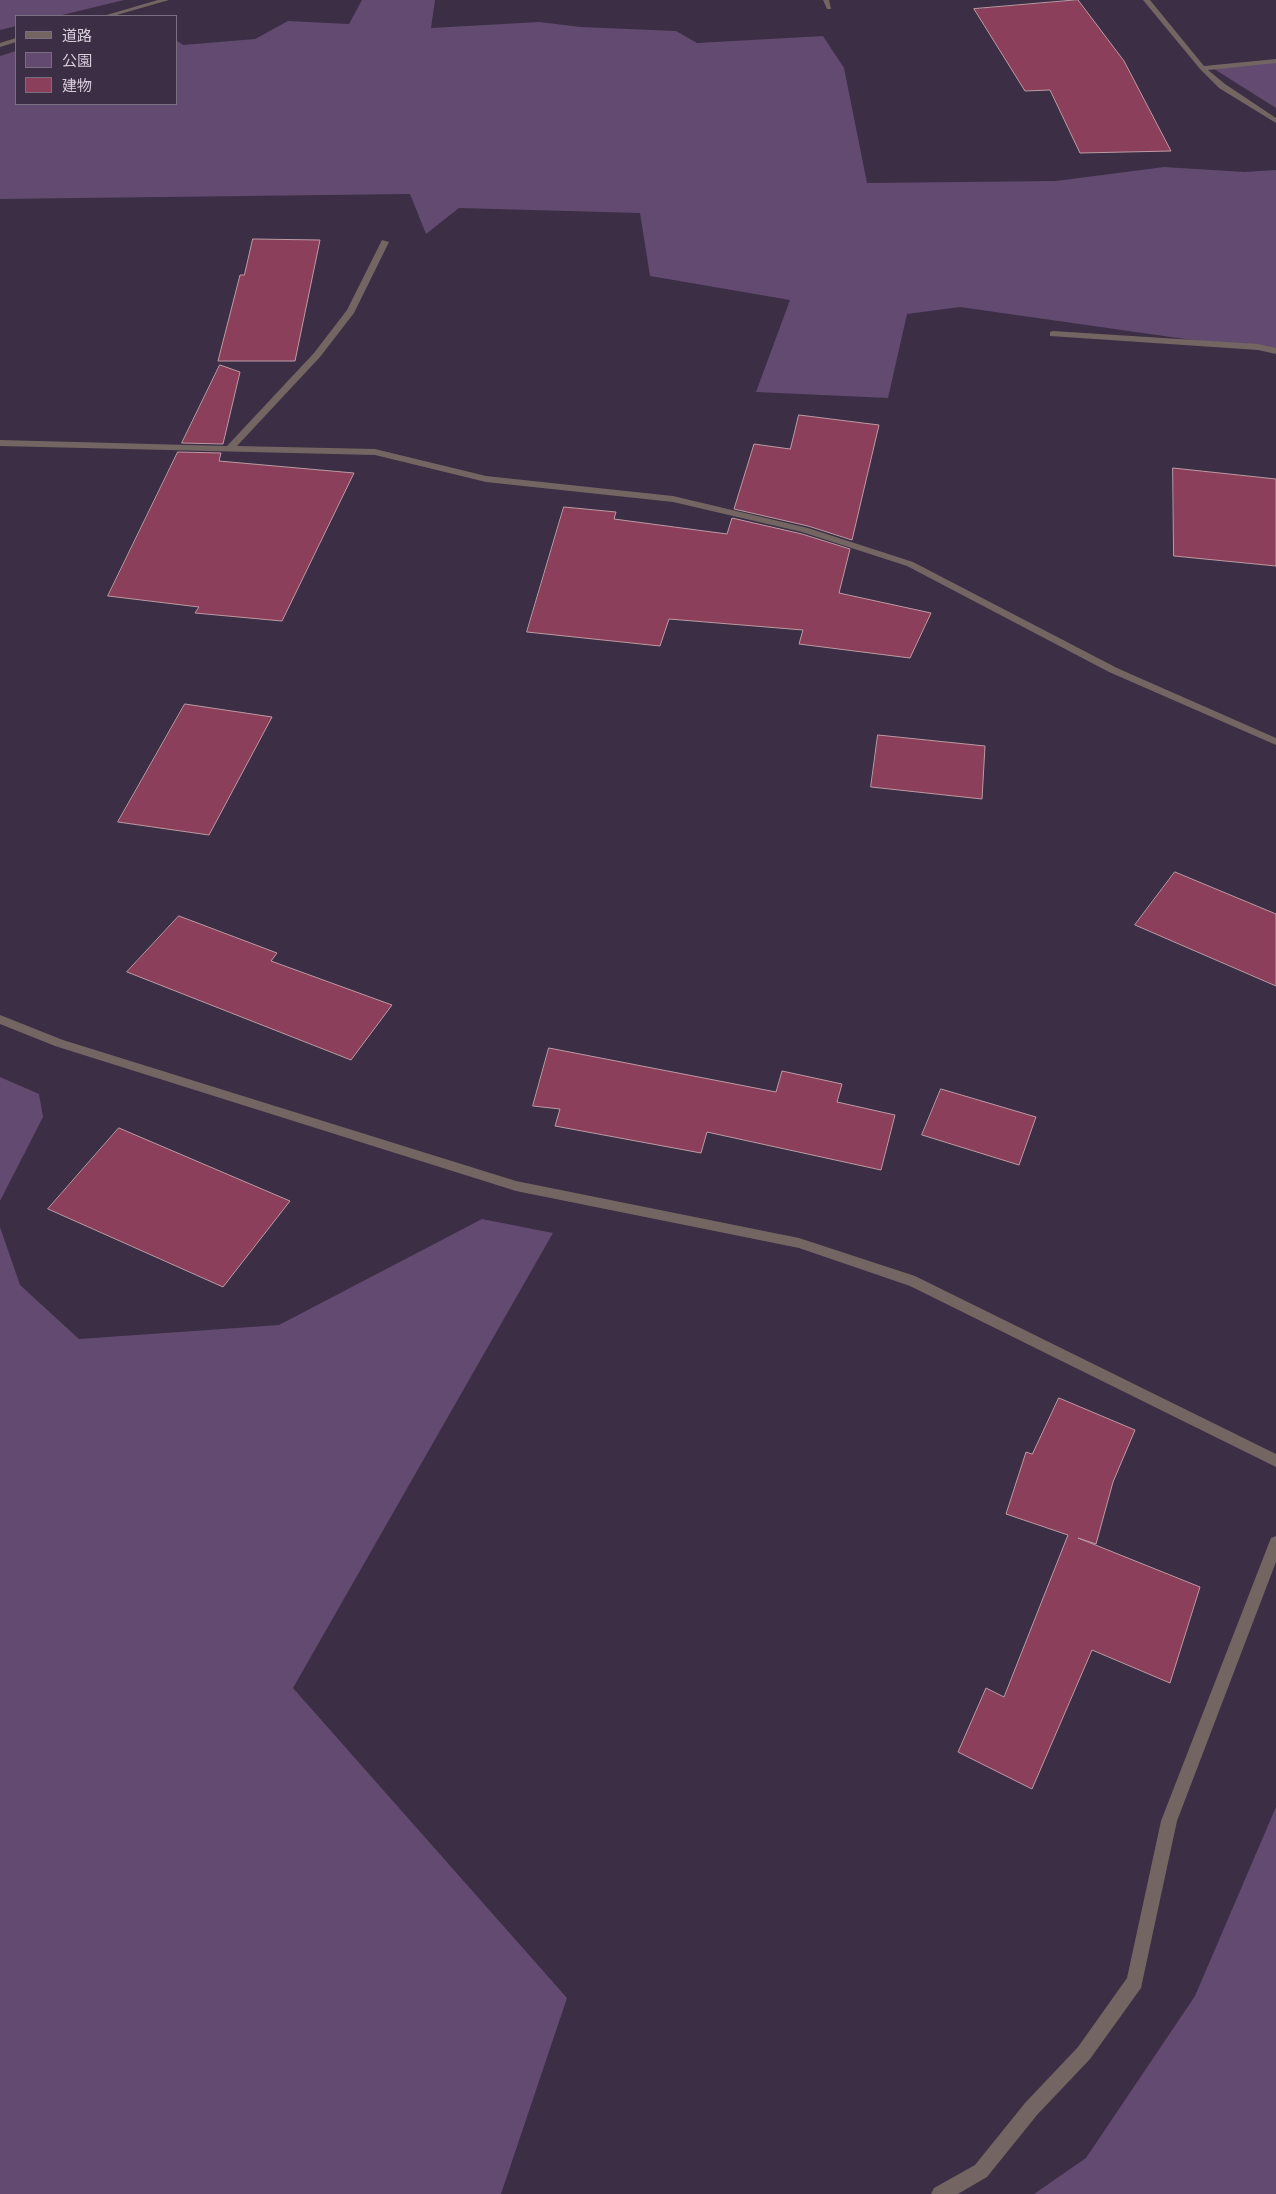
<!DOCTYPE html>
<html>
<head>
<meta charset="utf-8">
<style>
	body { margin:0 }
	#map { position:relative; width:1276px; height:2194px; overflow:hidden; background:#3c2e44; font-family:"PT Sans","Noto Sans JP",sans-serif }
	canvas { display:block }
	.legend { position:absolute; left:15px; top:15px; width:162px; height:90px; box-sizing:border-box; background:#3c2e44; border:1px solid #7a6e81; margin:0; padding:6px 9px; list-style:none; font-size:15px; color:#d8cfdd }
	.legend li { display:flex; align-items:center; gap:10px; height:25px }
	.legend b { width:25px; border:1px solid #7a6e81 }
</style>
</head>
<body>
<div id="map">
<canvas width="1276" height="2194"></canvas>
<ul class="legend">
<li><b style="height:6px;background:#736562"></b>道路</li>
<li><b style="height:14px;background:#624a70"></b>公園</li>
<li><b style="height:14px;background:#8b3f5a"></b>建物</li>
</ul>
</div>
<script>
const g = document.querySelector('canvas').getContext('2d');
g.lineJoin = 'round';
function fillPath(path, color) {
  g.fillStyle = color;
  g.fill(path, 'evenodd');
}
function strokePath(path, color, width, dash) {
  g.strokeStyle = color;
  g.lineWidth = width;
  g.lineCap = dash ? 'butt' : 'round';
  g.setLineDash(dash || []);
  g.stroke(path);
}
const green = new Path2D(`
	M0 0H124L58 16H16V26L0 30Z
	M362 0H435L431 28 539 22 581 27 676 31 697 43 823 36 844 68 867 183 1056 181 1164 167 1245 172 1276 170V352L960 307 907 314 888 398 756 392 790 300 650 276 640 213 459 208 426 234 410 194 0 199V56L16 51V104H176V40L183 45 255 39 288 21 349 24Z
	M1276 61V108L1211 67Z
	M0 1077 39 1094 43 1117 0 1201Z
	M482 1219 553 1233 293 1688 567 1998 501 2194H0V1227L20 1285 79 1339 279 1325Z
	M1276 1807V2194H1034L1086 2158 1195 1996Z`);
const building = new Path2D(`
	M1078 0 1124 61 1171 151 1080 153 1050 90 1025 91 974 9Z
	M253 239 320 240 295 361H218L240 275H244Z
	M220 365 240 372 223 444 182 443Z
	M799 415 879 425 852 540 808 526 734 509 754 444 790 449Z
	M178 452 221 453 219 461 354 473 282 621 195 613 199 607 108 596Z
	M1173 468 1276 479V566L1174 556Z
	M564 507 616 512 614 519 727 534 732 518 802 534 850 549 839 593 931 613 910 658 799 644 803 630 669 619 660 646 527 632Z
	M185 704 272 717 209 835 118 822Z
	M878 735 985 746 982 799 871 787Z
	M1175 872 1276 914V986L1135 925Z
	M179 916 277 953 271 961 392 1005 351 1060 127 972Z
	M549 1048 776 1092 782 1071 842 1084 837 1102 895 1115 881 1170 707 1132 701 1153 555 1126 560 1109 533 1106Z
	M941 1089 1036 1117 1019 1165 922 1135Z
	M119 1128 290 1201 223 1287 48 1209Z
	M1059 1398 1135 1430 1113 1482 1096 1544 1078 1538 1200 1587 1170 1683 1092 1650 1032 1789 958 1752 986 1688 1004 1697 1068 1535 1006 1514 1026 1452 1032 1454Z`);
const minor = new Path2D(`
	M158 0H169L113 16H103Z
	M823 0H829L831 9H827Z
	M1143 0H1150L1204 66 1276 59V63L1208 70 1225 84 1276 118V123L1219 88 1200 69Z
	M16 38V42L0 47V43Z
	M382 240 389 242 354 313 320 357 237 446 375 449 486 476 673 496 808 528 913 562 1117 668 1276 738V745L1109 672 907 566 802 532 673 502 486 482 375 455 0 446V440L227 446 314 353 347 310Z
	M1053 331 1258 344 1276 348V354L1258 350 1050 336V332Z
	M0 1015 63 1040 516 1181 799 1238 915 1276 1276 1454V1467L910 1286 799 1248 516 1191 55 1046 0 1024Z
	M1276 1536V1562L1177 1821 1141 1988 1090 2059 1037 2115 987 2177 958 2194H931L934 2188 975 2165 1025 2103 1078 2047 1127 1978 1161 1821 1269 1543 1271 1538Z`);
fillPath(green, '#624a70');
fillPath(building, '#8b3f5a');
strokePath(building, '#bc9ba4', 1);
fillPath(minor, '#736562');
</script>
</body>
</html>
